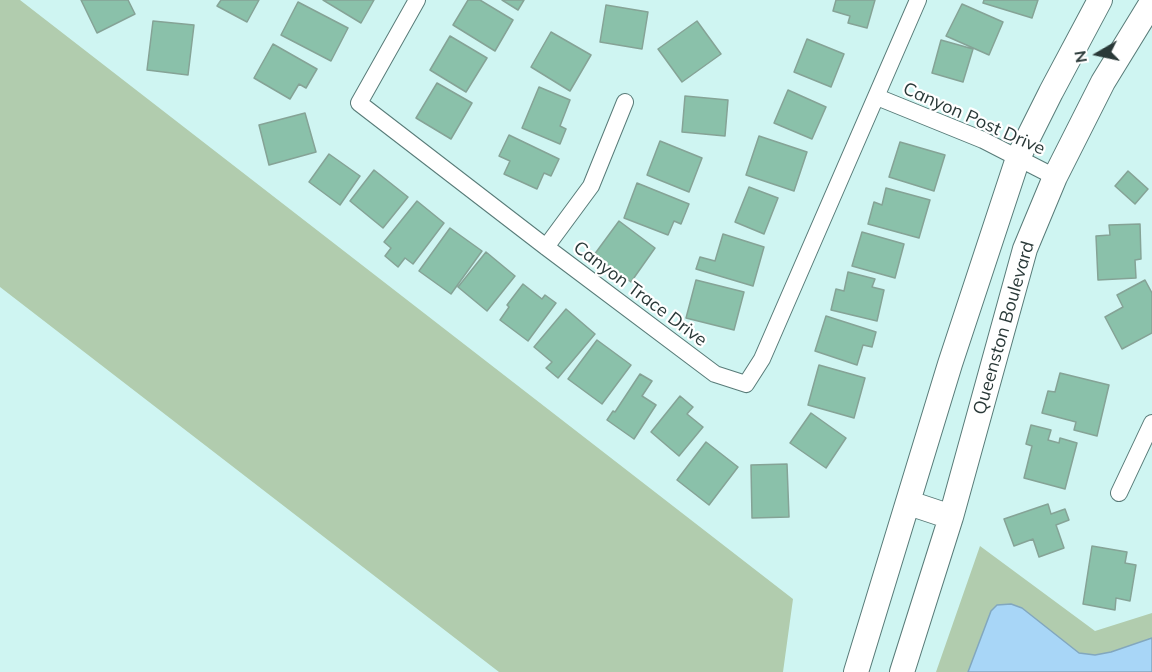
<!DOCTYPE html>
<html>
<head>
<meta charset="utf-8">
<style>
	body { margin:0 }
	#map { position:relative; width:1152px; height:672px; overflow:hidden; background:#cff5f2; font-family:Mulish,sans-serif }
	canvas { display:block }
	.north { position:absolute; left:1068px; top:24px; width:60px; height:60px; -webkit-text-stroke:4px #fff; paint-order:stroke; rotate:261deg; font-size:16px; font-weight:700; line-height:24px; text-align:center; color:#2a3938 }
	.north::after { content:''; display:block; margin:auto; width:21px; height:27px; background:#2a3938; clip-path:polygon(50% 0,100% 100%,50% 72%,0 100%) }
</style>
</head>
<body>
<div id="map">
<canvas width="1152" height="672"></canvas>
<div class="north">N</div>
</div>
<script>
const g = document.querySelector('canvas').getContext('2d');
g.lineJoin = 'round';
function fillPath(path, color) {
  g.fillStyle = color;
  g.fill(path, 'evenodd');
}
function strokePath(path, color, width, dash) {
  g.strokeStyle = color;
  g.lineWidth = width;
  g.lineCap = dash ? 'butt' : 'round';
  g.setLineDash(dash || []);
  g.stroke(path);
}
function label(font, color, halo, rows, align = 'center') {
  g.font = font + ' Mulish,sans-serif';
  g.lineWidth = 4.5;
  g.setLineDash([]);
  g.textBaseline = 'middle';
  g.strokeStyle = halo;
  g.fillStyle = color;
  for (const [text, x, y, turn = 0] of rows) {
    g.save();
    g.translate(x, y);
    g.rotate((+turn || 0) * Math.PI / 180);
    g.textAlign = isNaN(turn) ? turn : align;
    if (halo) g.strokeText(text, 0, 0);
    g.fillText(text, 0, 0);
    g.restore();
  }
}
const green = new Path2D(`
	M0 0H20L793 599 783 672H499L0 287Z
	M980 546 1095 631 1152 613V672H936Z`);
const water = new Path2D(`
	M1011 604 1022 608 1079 653 1095 655 1111 652 1152 638V672H968L991 611 997 605Z`);
const building = new Path2D(`
	M81 0H128L135 14 97 33Z
	M221 0H259L247 22 217 6Z
	M323 0H374L361 23Z
	M468 0H480L513 20 495 51 453 25Z
	M502 0H524L518 10Z
	M836 0H875L867 28 848 23 850 16 833 11Z
	M984 0H1038L1032 18 983 3Z
	M298 2 348 28 331 61 281 35Z
	M962 4 1003 22 989 55 946 36Z
	M606 5 648 12 642 49 600 42Z
	M153 21 194 25 188 75 147 70Z
	M697 21 721 54 682 82 658 49Z
	M551 32 591 55 570 91 531 67Z
	M450 36 487 58 466 92 430 70Z
	M807 39 844 54 831 87 794 72Z
	M941 40 973 49 963 82 932 73Z
	M273 44 317 69 306 88 299 84 290 99 254 78Z
	M437 83 472 103 451 139 416 118Z
	M539 87 570 100 560 126 566 129 560 144 522 128Z
	M788 90 826 107 812 139 774 123Z
	M685 96 728 100 725 136 682 132Z
	M305 113 316 152 269 165 259 125Z
	M509 135 559 159 551 176 544 173 537 189 504 174 510 161 499 156Z
	M759 136 807 152 794 191 746 175Z
	M660 141 702 158 689 192 647 175Z
	M900 142 945 155 934 191 889 177Z
	M329 154 360 176 340 205 309 182Z
	M374 170 408 197 383 228 350 201Z
	M1128 171 1148 189 1135 204 1115 186Z
	M637 183 689 204 681 224 674 221 668 235 624 218Z
	M749 187 778 198 764 234 735 222Z
	M886 188 930 200 919 238 868 224 874 202 882 205Z
	M417 201 444 223 413 264 405 258 398 267 385 256 391 248 384 242Z
	M619 221 655 248 631 282 594 255Z
	M1140 224 1141 259 1135 260 1136 278 1098 280 1096 236 1110 235 1109 225Z
	M450 228 482 251 451 294 419 271Z
	M862 232 904 244 895 278 852 266Z
	M723 234 764 247 753 286 696 269 700 257 715 261Z
	M486 252 515 276 487 311 458 287Z
	M848 272 875 279 872 287 884 290 877 321 831 310 836 289 844 291Z
	M696 280 744 292 734 330 686 318Z
	M1145 280 1152 293V333L1122 349 1105 317 1123 307 1117 295Z
	M523 284 542 299 545 295 556 303 528 341 500 320 509 307 507 305Z
	M566 309 595 334 558 378 546 368 552 362 534 347Z
	M826 316 876 332 872 347 863 345 857 365 815 351Z
	M597 340 631 365 602 404 568 379Z
	M819 365 865 378 854 418 808 405Z
	M1060 373 1109 385 1097 436 1074 430 1076 422 1042 413 1048 391 1055 392Z
	M640 374 652 381 642 396 656 405 634 439 607 420 613 411 615 412Z
	M680 396 693 407 687 414 703 427 679 456 651 432Z
	M811 413 846 438 826 468 790 443Z
	M1031 425 1051 430 1048 440 1059 443 1060 438 1077 443 1065 489 1024 478 1032 446 1026 444Z
	M706 442 738 467 709 505 677 480Z
	M787 464 789 517 752 518 751 465Z
	M1048 504 1051 514 1065 509 1069 520 1056 525 1064 548 1039 557 1033 539 1014 546 1004 519Z
	M1092 546 1127 552 1125 563 1136 565 1130 601 1116 598 1115 610 1083 604Z`);
const street = new Path2D(`
	M417 0 359 103 546 247 715 374 746 384 762 359 918 0
	M877 97 983 140 1055 177
	M546 247 591 186 625 102
	M1119 493 1152 423`);
const secondary = new Path2D(`
	M909 503 951 517
	M856 672 950 364 1018 158 1051 92 1100 0
	M902 672 951 517 1025 249 1055 177 1103 82 1152 2`);
const streetNames = [
	["Canyon Post Drive",974,119,24],
	["Canyon Trace Drive",640,294,37],
	["Queenston Boulevard",1004,328,-74]
];
fillPath(green, '#b1ccae');
fillPath(water, '#a8d6f7');
strokePath(water, '#82a7be', 1.5);
fillPath(building, '#8ac1aa');
strokePath(building, '#85a396', 1.5);
strokePath(street, '#587b78', 18);
strokePath(secondary, '#587b78', 26);
strokePath(street, '#fff', 16);
strokePath(secondary, '#fff', 24);
label('18px', '#2a3938', '#fff', streetNames);
</script>
</body>
</html>
